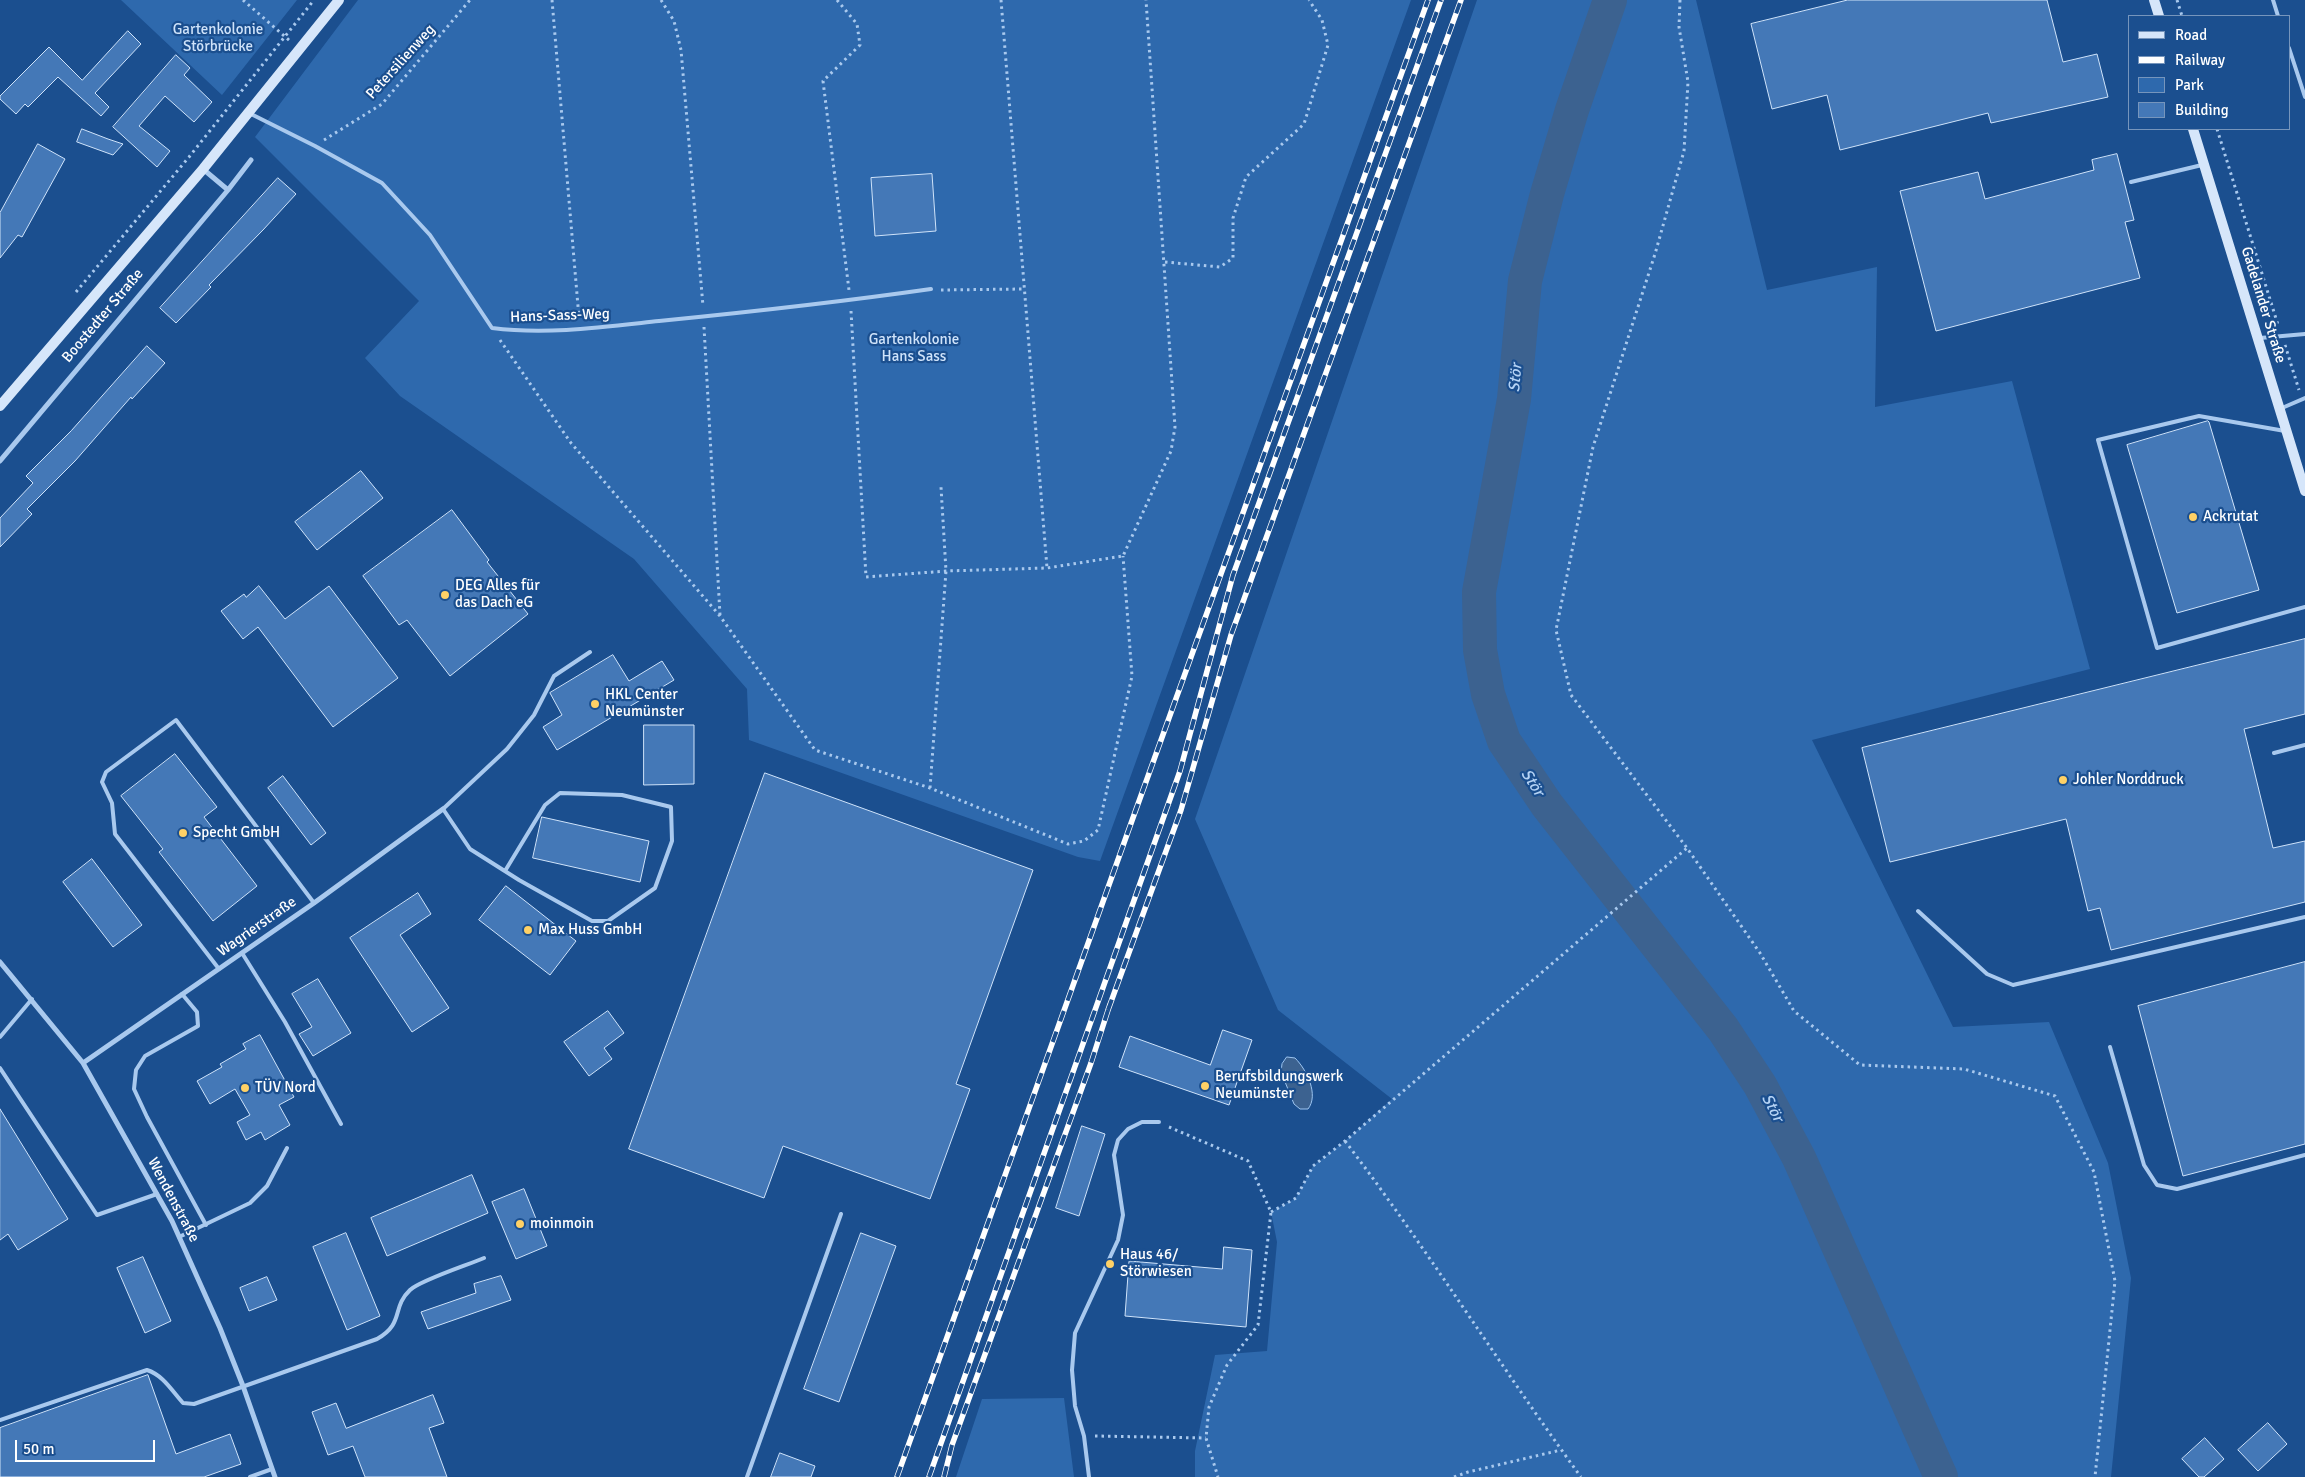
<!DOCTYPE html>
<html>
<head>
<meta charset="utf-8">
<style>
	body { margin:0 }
	#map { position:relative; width:2305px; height:1477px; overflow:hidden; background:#1b4f8f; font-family:Signika,sans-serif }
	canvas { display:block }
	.legend { position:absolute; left:2128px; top:15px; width:162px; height:115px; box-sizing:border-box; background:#1b4f8f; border:1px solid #7695bc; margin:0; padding:6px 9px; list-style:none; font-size:15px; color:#fff }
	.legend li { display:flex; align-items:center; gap:10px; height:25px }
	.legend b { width:25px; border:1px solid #7695bc }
	.scale { position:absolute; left:15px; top:1440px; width:140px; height:22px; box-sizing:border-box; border:2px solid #fff; border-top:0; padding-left:6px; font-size:15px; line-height:18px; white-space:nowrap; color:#fff; -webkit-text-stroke:4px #1b4f8f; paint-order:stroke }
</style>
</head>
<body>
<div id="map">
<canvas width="2305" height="1477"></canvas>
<ul class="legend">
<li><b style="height:6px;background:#d6e6fa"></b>Road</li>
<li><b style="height:6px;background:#fff"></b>Railway</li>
<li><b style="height:14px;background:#2e69ad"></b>Park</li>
<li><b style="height:14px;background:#4478b7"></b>Building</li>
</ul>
<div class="scale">50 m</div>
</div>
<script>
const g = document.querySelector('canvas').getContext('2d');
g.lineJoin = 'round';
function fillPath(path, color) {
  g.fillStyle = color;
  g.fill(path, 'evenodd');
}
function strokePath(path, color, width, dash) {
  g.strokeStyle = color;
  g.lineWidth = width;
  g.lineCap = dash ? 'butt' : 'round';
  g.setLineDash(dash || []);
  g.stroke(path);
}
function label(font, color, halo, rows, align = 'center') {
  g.font = font + ' Signika,sans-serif';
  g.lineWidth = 4.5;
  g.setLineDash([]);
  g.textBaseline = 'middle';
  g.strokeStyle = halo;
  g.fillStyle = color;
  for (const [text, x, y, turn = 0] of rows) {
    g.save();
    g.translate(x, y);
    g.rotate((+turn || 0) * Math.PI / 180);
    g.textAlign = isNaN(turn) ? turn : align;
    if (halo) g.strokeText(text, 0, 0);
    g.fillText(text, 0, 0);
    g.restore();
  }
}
const green = new Path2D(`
	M121 0H297L222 95Z
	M358 0H1411L1100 861 1078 857 749 740 747 689 634 559 400 396 365 358 419 301 255 137Z
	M1477 0H1696L1767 290 1877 267 1875 407 2012 381 2090 669 1812 740 1953 1027 2049 1022 2108 1163 2131 1278 2111 1477H1195V1451L1215 1355 1267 1351 1277 1242 1271 1212 1296 1198 1313 1166 1345 1141 1392 1099 1278 1010 1195 819Z
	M1064 1398 1074 1477H956L982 1399Z`);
const water = new Path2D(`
	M1287 1057 1295 1058C1307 1070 1319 1095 1308 1109H1300L1294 1104 1281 1072 1282 1064Z`);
const river = new Path2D(`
	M1610 0 1572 110 1547 194 1525 281 1514 399 1479 592 1480 650 1488 694 1504 741 1547 805 1723 1029 1760 1085 1799 1158 1941 1477`);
const building = new Path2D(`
	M1848 0H2047L2063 62 2097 54 2108 97 1991 123 1988 113 1840 150 1827 95 1772 109 1751 24Z
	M128 31 141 44 95 93 109 107 101 116 58 77 28 107 25 104 16 114 0 99V96L49 47 82 80Z
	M176 55 190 68 184 75 212 102 194 122 165 96 139 126 170 151 157 167 113 127Z
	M82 129 108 139 123 144 113 155 77 142Z
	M38 144 65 159 22 237 18 235 0 258V213Z
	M2117 154 2134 220 2125 222 2140 278 1936 331 1900 191 1978 172 1985 199 2094 170 2092 160Z
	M932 174 936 231 875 236 871 178Z
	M278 178 296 194 263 230 209 285 211 287 176 323 160 308Z
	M147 346 165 363 132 399 131 397 75 461 27 509 32 514 0 547V518L33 483 26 476 71 431Z
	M2208 421 2209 422 2259 590 2177 613 2127 445Z
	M361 471 383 498 317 550 295 522Z
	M452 510 489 560 487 562 528 614 450 676 407 620 399 625 363 576Z
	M259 586 285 619 329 586 398 678 333 727 258 627 243 639 221 611 244 594 246 597Z
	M2305 639V714L2244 729 2273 848 2305 841V902L2111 950 2100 908 2088 911 2066 819 1890 862 1862 748Z
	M613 655 629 681 662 661 674 680 557 750 543 727 562 715 550 693Z
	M644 725H694V784L644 785Z
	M175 754 217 807 204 817 257 886 213 921 159 852 163 849 121 796Z
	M765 773 1033 870 956 1084 970 1089 930 1199 783 1146 764 1198 629 1149Z
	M283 776 326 833 311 845 268 788Z
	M542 817 649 841 640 882 533 858Z
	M92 859 142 925 113 947 63 882Z
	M506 886 576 941 550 975 479 920Z
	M418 893 431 914 400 935 449 1008 412 1032 350 938Z
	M2305 962V1144L2183 1176 2138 1006Z
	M318 979 351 1033 313 1056 299 1034 312 1027 292 994Z
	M608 1011 624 1033 604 1048 612 1059 589 1076 564 1042Z
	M1223 1030 1252 1040 1229 1105 1119 1067 1130 1036 1210 1065Z
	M260 1035 294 1097 279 1105 290 1125 265 1140 261 1132 246 1140 237 1122 250 1115 235 1089 210 1104 197 1081 222 1067 220 1064 246 1049 243 1044Z
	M0 1109 68 1219 18 1250 8 1234 0 1240Z
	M1082 1126 1105 1134 1079 1216 1056 1208Z
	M472 1175 488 1213 387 1256 371 1218Z
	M524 1189 547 1246 516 1259 492 1202Z
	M346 1233 380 1316 347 1330 313 1247Z
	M861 1233 896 1246 839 1402 804 1389Z
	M1224 1247 1252 1250 1246 1327 1125 1316 1129 1261 1222 1269Z
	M143 1257 171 1321 145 1333 117 1268Z
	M501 1276 511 1300 428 1329 421 1312 476 1293 474 1284Z
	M267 1277 277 1300 249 1311 240 1288Z
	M148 1375 176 1454 230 1434 241 1464 204 1477H0V1428Z
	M433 1395 444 1423 429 1428 447 1477H365L353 1446 328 1455 312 1412 336 1403 346 1428Z
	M2268 1423 2287 1444 2258 1471 2238 1450Z
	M2205 1438 2224 1459 2204 1477H2199L2182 1459Z
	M780 1453 815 1466 811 1477H771Z`);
const path = new Path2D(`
	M243 0 290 41
	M552 0 579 318
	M661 0 674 21 681 50 703 306
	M837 0 857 24 860 45 823 81 849 290
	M1001 0 1047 568
	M1680 0 1679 27 1688 82 1684 151 1655 254 1593 447 1556 630 1571 695 1687 848 1760 953 1794 1011 1860 1065 1964 1069 2055 1096 2094 1172 2115 1281 2095 1477
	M2177 0 2182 16
	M2217 129 2278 325
	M324 140 382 104 470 0
	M1165 262 1220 267 1233 258V218L1246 177 1304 124 1328 45 1322 20 1309 0
	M941 290 1023 289
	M76 292 189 157 314 0
	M851 311 866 577 946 571 1047 568 1123 556 1171 451 1175 427 1146 0
	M704 327 720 615
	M500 340 571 443 720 616 815 750 930 788 1068 844 1084 841 1098 830 1132 676 1123 556
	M2285 345 2299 390
	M930 788 946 571 941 487
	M1169 1127 1248 1161 1271 1212 1258 1325 1227 1365 1209 1407 1206 1438 1218 1477
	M1345 1141C1428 1250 1500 1366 1581 1477
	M1271 1212 1296 1198 1313 1166 1345 1141 1687 848
	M1095 1436 1206 1438
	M1454 1477 1468 1472 1561 1450`);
const lane = new Path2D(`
	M2273 0 2278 16
	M2289 48 2305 97
	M249 113 315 146 382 183 430 235 492 328C547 335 604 327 659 321 750 312 840 302 931 289
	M2131 182 2202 165
	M2260 338 2305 334
	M2282 408 2305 398
	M2285 431 2199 416 2098 440 2157 648 2305 607
	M2274 753 2305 745
	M505 871 545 805 560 793 622 795 671 807 672 841 655 888 608 921H592L519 880 470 849 443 809 507 749 534 715 554 676 590 652
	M1918 911 1987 974 2013 985 2305 917
	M242 953 285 1022 341 1124
	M219 969 115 834 112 803 102 782 106 772 176 720 314 903
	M182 994 197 1012 198 1026 145 1056 136 1070 134 1089 147 1117 206 1225
	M0 1037 32 999
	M2110 1047 2144 1165 2157 1185 2177 1189 2305 1155
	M0 1068 97 1215 157 1194
	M179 1237 250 1203 267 1186 287 1148
	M0 1420 147 1370C163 1375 172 1391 183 1403L194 1404 377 1339C405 1323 391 1308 410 1290 421 1280 468 1265 484 1258
	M250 1477 272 1469
	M747 1477 841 1214
	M1089 1477 1084 1436 1075 1406 1072 1370 1075 1333 1118 1240 1123 1215 1114 1155 1118 1140 1128 1129 1142 1122H1159`);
const street = new Path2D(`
	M228 190 251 160
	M0 461 228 190 203 169
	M0 962 83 1063 172 1221 220 1328 243 1386 275 1477
	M83 1063 314 903 443 809`);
const secondary = new Path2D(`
	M2154 0 2159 16
	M2193 129 2305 491
	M0 406 203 169 339 0`);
const rail = new Path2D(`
	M1108 1010 1181 810 1231 635 1461 0
	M897 1477 1134 815 1428 0
	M929 1477 1180 771 1233 575 1441 0
	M944 1477 952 1445 1091 1063 1110 1004`);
const markers = [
	[2193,517,5,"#ffd166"],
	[445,595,5,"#ffd166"],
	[595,704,5,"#ffd166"],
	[2063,780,5,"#ffd166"],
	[183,833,5,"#ffd166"],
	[528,930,5,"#ffd166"],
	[1205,1086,5,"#ffd166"],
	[245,1088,5,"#ffd166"],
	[520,1224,5,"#ffd166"],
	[1110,1264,5,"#ffd166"]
];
const parkNames = [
	["Gartenkolonie",218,30],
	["Störbrücke",218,47],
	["Gartenkolonie",914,340],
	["Hans Sass",914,357]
];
const streetNames = [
	["Petersilienweg",401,62,-48],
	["Gadelander Straße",2263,305,73],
	["Boostedter Straße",103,316,-50],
	["Hans-Sass-Weg",560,316,-2],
	["Wagrierstraße",257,927,-35],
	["Wendenstraße",173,1200,62]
];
const poiNames = [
	["Ackrutat",2203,517],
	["DEG Alles für",455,586],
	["das Dach eG",455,603],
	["HKL Center",605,695],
	["Neumünster",605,712],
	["Johler Norddruck",2073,780],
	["Specht GmbH",193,833],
	["Max Huss GmbH",538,930],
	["Berufsbildungswerk",1215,1077],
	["Neumünster",1215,1094],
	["TÜV Nord",255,1088],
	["moinmoin",530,1224],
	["Haus 46/",1120,1255],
	["Störwiesen",1120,1272]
];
const waterNames = [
	["Stör",1516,378,-85],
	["Stör",1532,783,57],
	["Stör",1772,1108,62]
];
fillPath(green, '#2e69ad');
fillPath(water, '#3c6290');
strokePath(water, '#9cc4f0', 1);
strokePath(river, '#3c6290', 34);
fillPath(building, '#4478b7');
strokePath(building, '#cfe3fa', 1);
strokePath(path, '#a9c9ee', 3, [2.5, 4]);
strokePath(lane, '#a9c9ee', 4);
strokePath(street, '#a9c9ee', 5);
strokePath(secondary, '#d6e6fa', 10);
strokePath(rail, '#fff', 5.5);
strokePath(rail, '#1b4f8f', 4, [11]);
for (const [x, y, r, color] of markers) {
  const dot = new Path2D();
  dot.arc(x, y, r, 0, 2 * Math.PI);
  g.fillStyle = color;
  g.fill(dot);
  strokePath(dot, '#1b4f8f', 2);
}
label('15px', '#cfe3fa', '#1b4f8f', parkNames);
label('15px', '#fff', '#1b4f8f', streetNames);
label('15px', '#fff', '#1b4f8f', poiNames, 'left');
label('italic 16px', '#b5d3f5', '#1b4f8f', waterNames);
</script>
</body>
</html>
